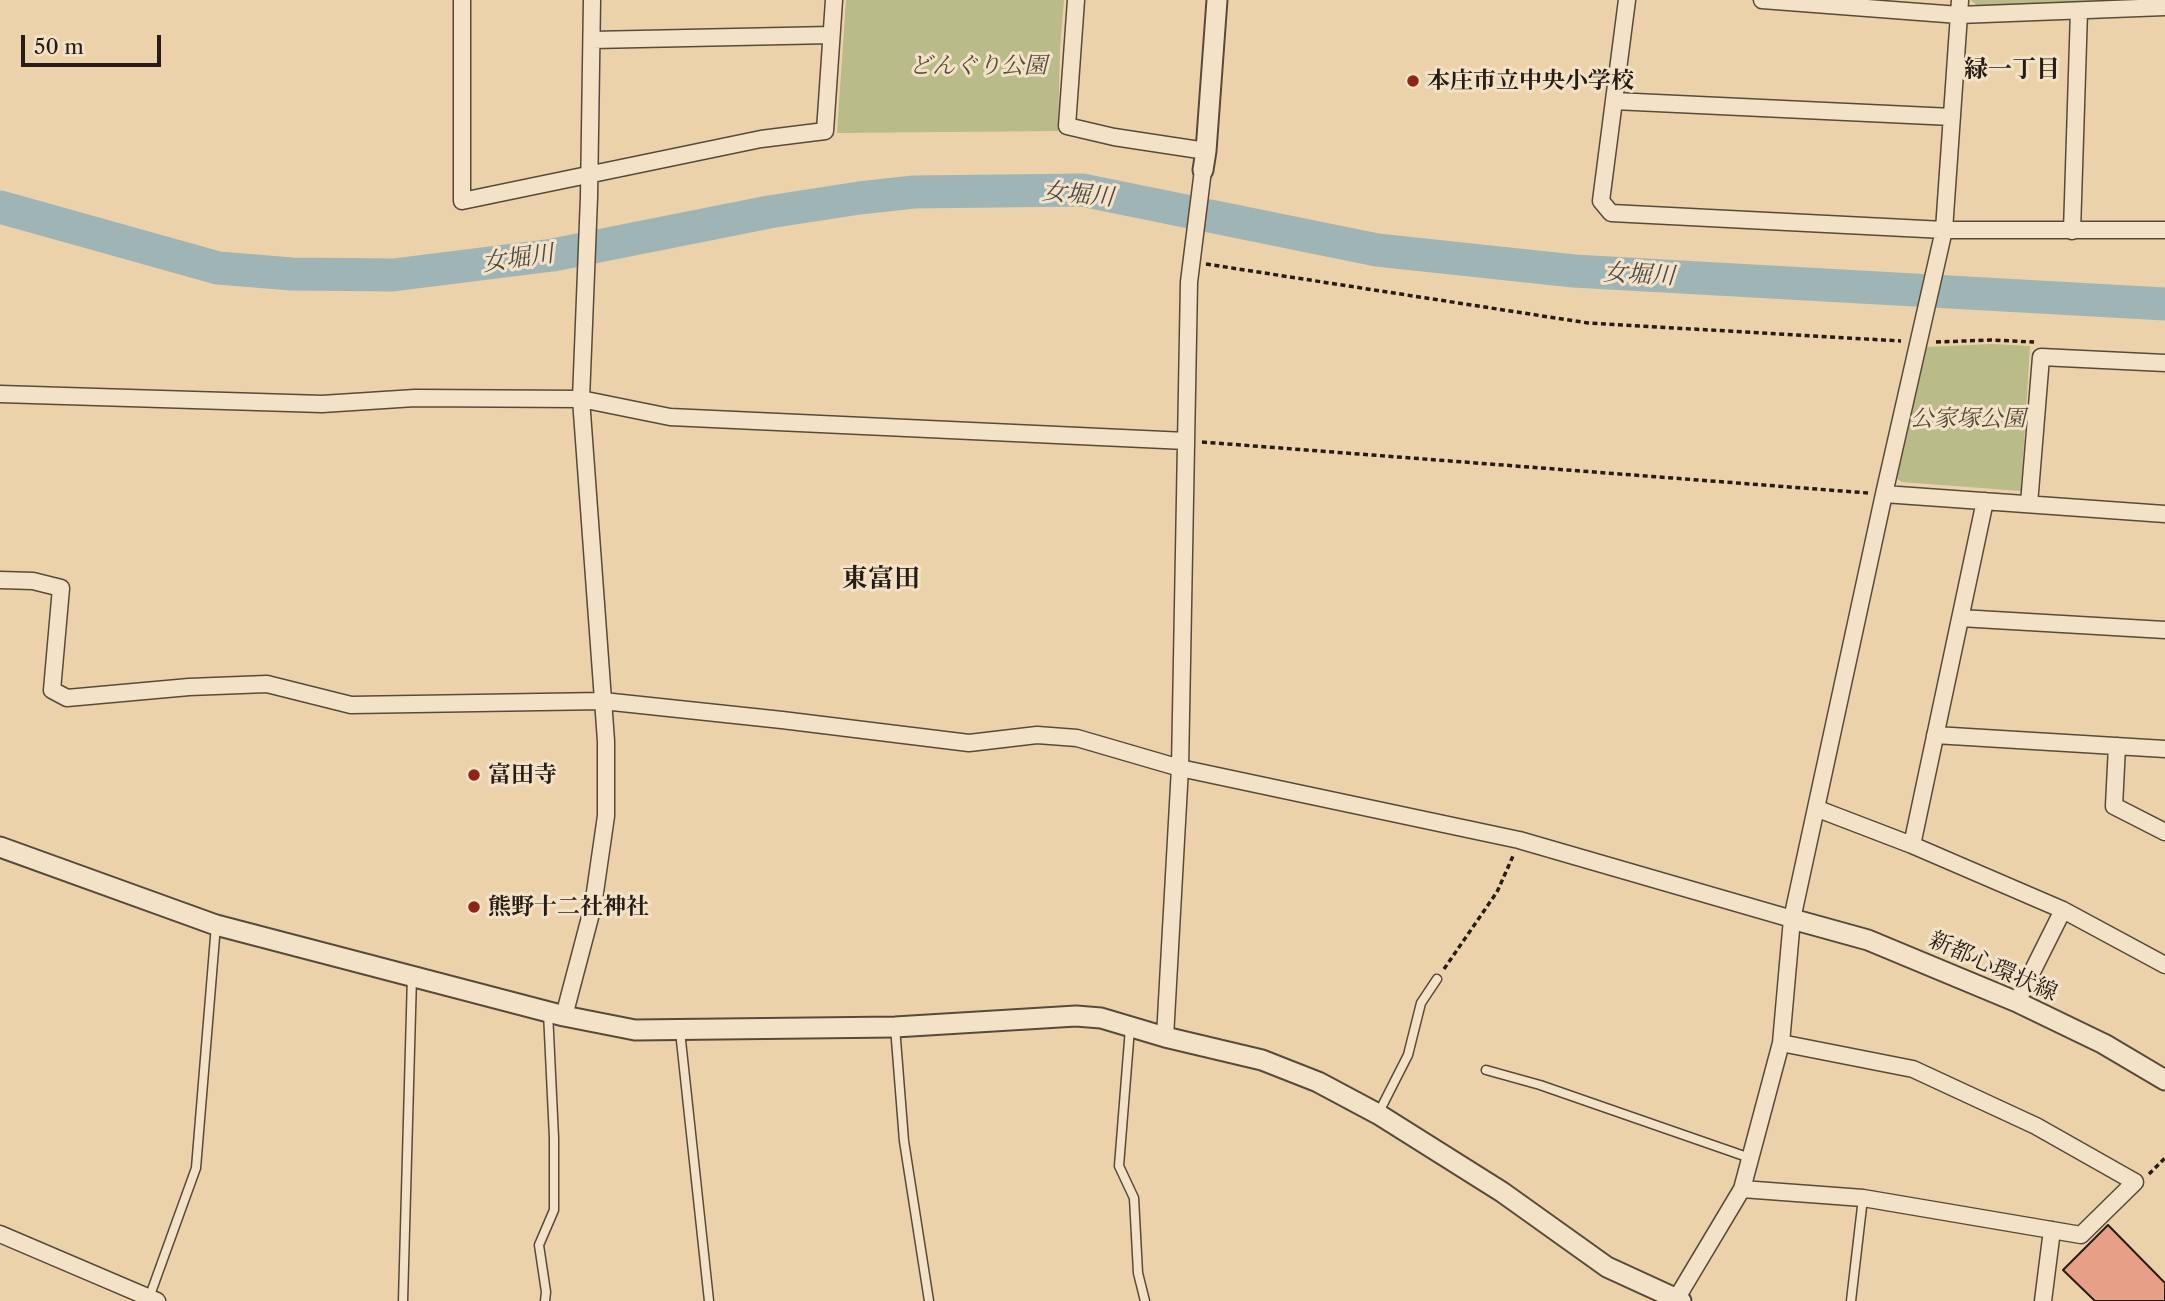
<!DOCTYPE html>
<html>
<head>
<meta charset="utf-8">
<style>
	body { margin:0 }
	#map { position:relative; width:2165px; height:1301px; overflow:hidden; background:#ecd2aa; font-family:"Libre Caslon Text",serif }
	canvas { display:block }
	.scale { position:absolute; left:21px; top:35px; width:140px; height:32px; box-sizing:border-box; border:4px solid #271c13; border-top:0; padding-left:9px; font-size:21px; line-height:24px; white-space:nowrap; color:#271c13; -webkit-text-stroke:5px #f3e2c8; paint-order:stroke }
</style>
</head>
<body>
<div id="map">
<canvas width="2165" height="1301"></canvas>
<div class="scale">50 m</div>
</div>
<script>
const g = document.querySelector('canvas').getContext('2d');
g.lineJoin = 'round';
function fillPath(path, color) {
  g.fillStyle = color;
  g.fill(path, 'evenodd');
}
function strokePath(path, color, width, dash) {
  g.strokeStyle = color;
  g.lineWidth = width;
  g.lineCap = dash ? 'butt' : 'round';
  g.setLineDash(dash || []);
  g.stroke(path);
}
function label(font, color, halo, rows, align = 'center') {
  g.font = font + ' "Libre Caslon Text","Noto Serif JP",serif';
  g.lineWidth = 6;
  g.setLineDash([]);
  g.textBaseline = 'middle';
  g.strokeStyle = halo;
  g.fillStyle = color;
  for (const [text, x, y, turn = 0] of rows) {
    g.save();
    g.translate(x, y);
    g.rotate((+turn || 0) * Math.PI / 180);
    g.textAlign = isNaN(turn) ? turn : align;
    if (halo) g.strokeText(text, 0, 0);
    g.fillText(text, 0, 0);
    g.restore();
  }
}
const green = new Path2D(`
	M846 0H1064L1060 49 1058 131 837 133Z
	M1970 0H2152L1978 6Z
	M1991 344 2030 346 2021 491 1902 482 1894 477 1927 347Z`);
const river = new Path2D(`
	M0 207 218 268 292 274 393 275 553 255 769 212 859 198 914 192 1082 190 1377 250 1574 271 2165 304`);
const building = new Path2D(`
	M2108 1225 2165 1283V1301H2095L2063 1270Z`);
const path = new Path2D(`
	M1206 264 1588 323 1901 341
	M1936 342 1991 340 2034 342
	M1202 442 1868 493
	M1444 969 1497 892 1513 856
	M2149 1174 2165 1158`);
const service = new Path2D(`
	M895 1027 904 1141 929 1301
	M1130 1028 1119 1166 1134 1198 1138 1273 1145 1301
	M680 1031 709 1301
	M1486 1070 1540 1085 1750 1158
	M1378 1114 1408 1055 1421 1003 1437 979
	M149 1298 196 1168 216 925
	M403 1301 412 976
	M545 1301 546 1292 539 1245 554 1210V1138L548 1012
	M1851 1301 1863 1198`);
const minor = new Path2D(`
	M462 0V201L761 139 825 131 834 0
	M1076 0 1067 126 1114 137 1206 151
	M1627 0 1601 201 1611 213 1944 230H2165
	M1762 0 1959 15 2165 7
	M592 40 831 35
	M1614 101 1952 117
	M2072 231 2079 11
	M0 394 322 404 415 398 581 399 670 417 1186 441
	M1884 494 2165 514
	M2029 504 2041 357 2165 363
	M0 580 33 581 61 588 52 690 67 698 189 687 267 684 351 705 603 701 782 720 969 743 1037 735 1077 738 1180 768 1519 840 1792 919
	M1960 618 2165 630
	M1935 735 2165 749
	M2117 746 2114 806 2165 832
	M1818 809 1912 845 2063 910 2165 965
	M1912 845 1985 501
	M2017 1002 2063 910
	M564 1016 593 906 606 816V741L581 399 589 197 592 0
	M1165 1037 1180 768 1189 282 1203 170
	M1742 1189 1863 1198 2081 1235 2135 1182 2036 1126 1913 1069 1781 1043
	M0 1234 157 1301
	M1675 1301 1742 1189 1781 1043 1792 919 1884 494 1944 230 1960 0
	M2043 1301 2052 1230`);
const tertiary = new Path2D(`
	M1203 170 1206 151 1217 0
	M0 847 216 925 564 1016 635 1030 895 1027 1076 1016 1101 1018 1165 1037 1262 1060 1318 1082 1378 1114 1502 1192 1607 1267 1681 1301
	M1792 919 1868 940 2017 1002 2104 1044 2165 1080`);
const markers = [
	[1413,81,7,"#8f2418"],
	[474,775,7,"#8f2418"],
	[474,907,7,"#8f2418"]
];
const parkNames = [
	["どんぐり公園",978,66],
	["公家塚公園",1968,419]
];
const poiNames = [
	["本庄市立中央小学校",1427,81],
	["富田寺",488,775],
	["熊野十二社神社",488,907]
];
const streetNames = [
	["新都心環状線",1993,967,24]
];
const neighbourhoodNames = [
	["緑一丁目",2012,70]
];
const waterNames = [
	["女堀川",1078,195,5],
	["女堀川",518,259,-8],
	["女堀川",1639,275,3]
];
const quarterNames = [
	["東富田",881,579]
];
fillPath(green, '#b9bb88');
strokePath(river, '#9fb4b5', 33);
fillPath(building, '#e7a087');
strokePath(building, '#271c13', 2);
strokePath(service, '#584a39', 11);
strokePath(minor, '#584a39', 19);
strokePath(tertiary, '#584a39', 23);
strokePath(path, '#271c13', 3.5, [5, 3.5]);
strokePath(service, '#f3e2c8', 8);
strokePath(minor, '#f3e2c8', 16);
strokePath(tertiary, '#f3e2c8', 19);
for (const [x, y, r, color] of markers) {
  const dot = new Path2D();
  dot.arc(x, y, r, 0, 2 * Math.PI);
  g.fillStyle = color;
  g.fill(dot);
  strokePath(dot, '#f3e2c8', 2.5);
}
label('italic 23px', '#534c36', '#f3e2c8', parkNames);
label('bold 23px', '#271c13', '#f3e2c8', poiNames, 'left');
label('23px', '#271c13', '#f3e2c8', streetNames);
label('bold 24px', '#271c13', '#f3e2c8', neighbourhoodNames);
label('italic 24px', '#4b4a44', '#f3e2c8', waterNames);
label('bold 26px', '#271c13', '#f3e2c8', quarterNames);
</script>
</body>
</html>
